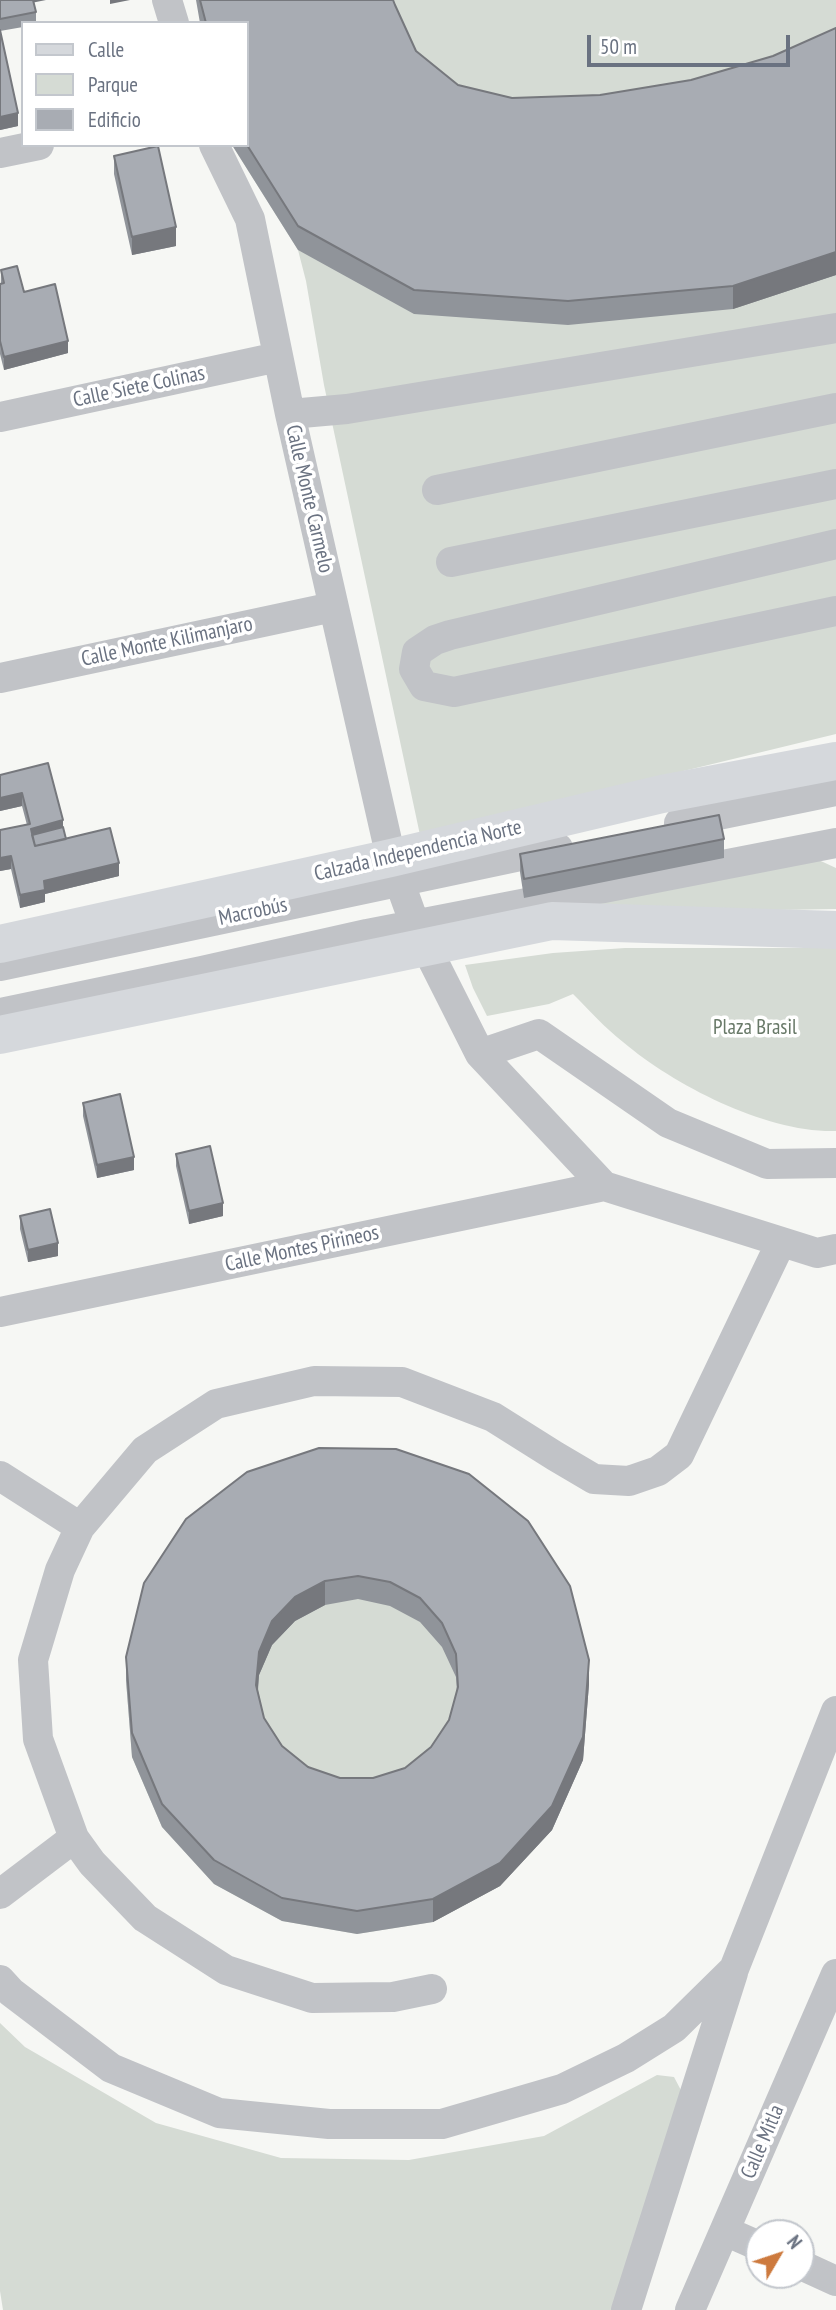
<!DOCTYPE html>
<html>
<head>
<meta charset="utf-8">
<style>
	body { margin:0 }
	#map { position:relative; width:836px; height:2310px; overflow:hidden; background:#f6f7f4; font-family:"PT Sans Narrow",sans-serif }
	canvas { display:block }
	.legend { position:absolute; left:21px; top:21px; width:228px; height:126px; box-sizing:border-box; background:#fff; border:2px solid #c3c7cd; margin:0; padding:9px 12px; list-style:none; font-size:21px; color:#6a7281 }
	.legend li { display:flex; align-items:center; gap:14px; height:35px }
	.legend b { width:35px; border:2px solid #c3c7cd }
	.north { position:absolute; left:745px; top:2219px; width:70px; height:70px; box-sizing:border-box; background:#fff; border:2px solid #c3c7cd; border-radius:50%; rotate:51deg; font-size:19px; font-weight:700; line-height:28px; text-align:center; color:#6a7281 }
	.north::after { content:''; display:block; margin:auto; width:24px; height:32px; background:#cd7a3e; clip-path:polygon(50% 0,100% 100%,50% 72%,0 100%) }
	.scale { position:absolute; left:587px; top:35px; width:203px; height:32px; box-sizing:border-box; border:4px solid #6a7281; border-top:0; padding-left:9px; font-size:21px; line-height:24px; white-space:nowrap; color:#6a7281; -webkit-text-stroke:5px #fff; paint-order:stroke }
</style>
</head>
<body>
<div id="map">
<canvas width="836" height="2310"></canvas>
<ul class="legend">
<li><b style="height:9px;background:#d5d8dc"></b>Calle</li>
<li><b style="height:19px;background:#d5dbd4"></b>Parque</li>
<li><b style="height:19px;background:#a8acb3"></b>Edificio</li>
</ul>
<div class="north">N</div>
<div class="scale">50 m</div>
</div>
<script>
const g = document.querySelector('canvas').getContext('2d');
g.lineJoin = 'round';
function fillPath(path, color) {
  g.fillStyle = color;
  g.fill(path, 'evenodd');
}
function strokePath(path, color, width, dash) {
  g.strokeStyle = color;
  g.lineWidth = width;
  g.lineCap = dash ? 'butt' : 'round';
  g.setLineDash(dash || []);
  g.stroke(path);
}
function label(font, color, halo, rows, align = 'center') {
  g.font = font + ' "PT Sans Narrow",sans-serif';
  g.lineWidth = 7;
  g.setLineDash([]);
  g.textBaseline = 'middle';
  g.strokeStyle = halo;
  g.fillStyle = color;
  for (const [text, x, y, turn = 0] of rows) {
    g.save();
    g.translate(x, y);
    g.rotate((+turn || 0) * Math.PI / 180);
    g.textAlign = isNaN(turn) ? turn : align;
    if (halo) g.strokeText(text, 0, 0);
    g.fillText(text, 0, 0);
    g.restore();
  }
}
const green = new Path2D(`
	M196 0H836V734L420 835 324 385 306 281 298 250 232 145H247V23Z
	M810 856 836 868V909L660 912 585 906Z
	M625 948H836V1131C767 1133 675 1086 623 1042 605 1028 589 1010 573 994L549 1004 487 1016 473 988 465 965 553 953Z
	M396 1472 552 1830 500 1886 433 1922 357 1934 282 1921 214 1884 162 1827 132 1757 126 1680 144 1606Z
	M0 2023 25 2047 156 2123 281 2158 409 2160 544 2136 657 2075 674 2077 684 2096 619 2310H3L0 2291Z`);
const minor = new Path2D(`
	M167 0 174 23
	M214 145 250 219 290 414 391 858 415 925 480 1054 604 1186 817 1253 836 1249
	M0 153 39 145
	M290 414 347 409 836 328
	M0 417 278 357
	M437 490 836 408
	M836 544 450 635 435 640 417 652 414 669 424 686 454 692 836 611
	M451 562 836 484
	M0 678 333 607
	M679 823 836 791
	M0 966 558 848
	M0 1013 202 971 367 934 836 843
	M480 1054 539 1034 668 1123 767 1164 836 1163
	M0 1312 604 1186
	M0 1476 80 1527
	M0 1894 74 1838
	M0 1980 11 1992 111 2068 219 2113 329 2124H442L562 2089 626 2058 674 2028 734 1969 836 1711
	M432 1989 393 1997 312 1998 226 1970 145 1918 92 1863 74 1838 38 1739 33 1660 60 1570 80 1527 145 1450 216 1404 314 1381 402 1382 493 1417 555 1456 594 1479 629 1481 658 1471 679 1455 781 1242
	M725 2231 759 2246
	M801 2265 836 2281
	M626 2310 733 1973
	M690 2310 836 1974`);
const major = new Path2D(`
	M0 944 391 858 662 794 836 761
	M0 1035 552 921 836 930`);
const wall = new Path2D(`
	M0 0 34 3 36 12V23H23V27L0 31 18 126 0 130Z
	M196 0H393L395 5 416 51 458 85 512 98 600 95 691 80 773 56 836 28V275L733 309 568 325 414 314 298 250 232 145H247V23H200Z
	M114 156 176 246 132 255 114 174Z
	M1 270 24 292 68 353 4 370 0 354Z
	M0 775 63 827 66 839 119 876 45 894V902L20 908 11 869 0 871V830L27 825 22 806 0 811Z
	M724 839V858L524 898 520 872V854Z
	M83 1103 134 1170 97 1178 83 1116Z
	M176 1154 223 1216 189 1224 176 1166Z
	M20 1216 58 1256 28 1262 20 1229Z
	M247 1472 589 1684 583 1760 552 1830 500 1886 433 1922 357 1934 282 1921 214 1884 162 1827 132 1757 126 1680V1657ZM358 1599 390 1606 420 1622 442 1647 456 1677 457 1692 449 1720 431 1747 405 1768 373 1778H340L308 1767 282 1746 264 1718 258 1691 259 1675 272 1645 295 1621 325 1605Z`);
const shadedWall = new Path2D(`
	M31 0H46L31 3Z
	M110 0H130L110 4Z
	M18 113V126L0 130V117Z
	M176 227V246L132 255V237Z
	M836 252V275L733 309V286Z
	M68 341V353L4 370V357Z
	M22 793V806L0 811V798Z
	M63 820V833L32 841 31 829Z
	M11 856V869L0 871V858Z
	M119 863V876L45 894V902L20 908V895L44 881Z
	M134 1157V1170L97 1178V1165Z
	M223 1203V1216L189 1224V1211Z
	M58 1243V1256L28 1262V1250Z
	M325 1581V1605L295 1621 272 1645 259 1675 256 1708V1685L259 1652 272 1621 295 1597Z
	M589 1660V1684L583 1760 552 1830 500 1886 433 1922V1899Z`);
const building = new Path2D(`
	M0 0H33L36 12 0 19Z
	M200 0H393L395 5 416 51 458 85 512 98 600 95 691 80 773 56 836 28V252L733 286 568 301 414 290 298 226 247 145V23H206Z
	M0 30 18 113 0 117Z
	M158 146 176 227 132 237 114 156Z
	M17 266 24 292 55 284 68 341 4 357 0 341V284L4 283 1 270Z
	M48 763 63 820 31 829 35 846 110 828 119 863 44 881 45 890 20 895 11 856 0 858V830L30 824 22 793 0 798V775Z
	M719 815 724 839 524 879 520 854Z
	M63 827 66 839 35 846 32 835Z
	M120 1094 134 1157 97 1165 83 1103Z
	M210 1146 223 1203 189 1211 176 1154Z
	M50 1209 58 1243 28 1250 20 1216Z
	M319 1448 396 1449 469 1474 528 1521 570 1586 589 1660 583 1737 552 1806 500 1863 433 1899 357 1911 282 1898 214 1860 162 1804 132 1733 126 1657 144 1583 186 1519 247 1472ZM358 1576 390 1582 420 1598 442 1623 456 1654 458 1687 449 1720 431 1747 405 1768 373 1778H340L308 1767 282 1746 264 1718 256 1685 259 1652 272 1621 295 1597 325 1581Z`);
const streetNames = [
	["Calle Siete Colinas",139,387,-12],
	["Calle Monte Carmelo",309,499,77],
	["Calle Monte Kilimanjaro",167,642,-12],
	["Calzada Independencia Norte",418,851,-13],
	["Macrobús",253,912,-12],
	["Calle Montes Pirineos",302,1249,-12],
	["Calle Mitla",763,2142,-67]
];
const parkNames = [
	["Plaza Brasil",755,1028]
];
fillPath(green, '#d5dbd4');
strokePath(minor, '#c1c3c7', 30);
strokePath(major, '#d5d8dc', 38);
fillPath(wall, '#90949a');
fillPath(shadedWall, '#76787d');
fillPath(building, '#a8acb3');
strokePath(building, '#76787d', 2);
label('21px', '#6a7281', '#fff', streetNames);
label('21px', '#687968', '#fff', parkNames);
</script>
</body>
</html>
